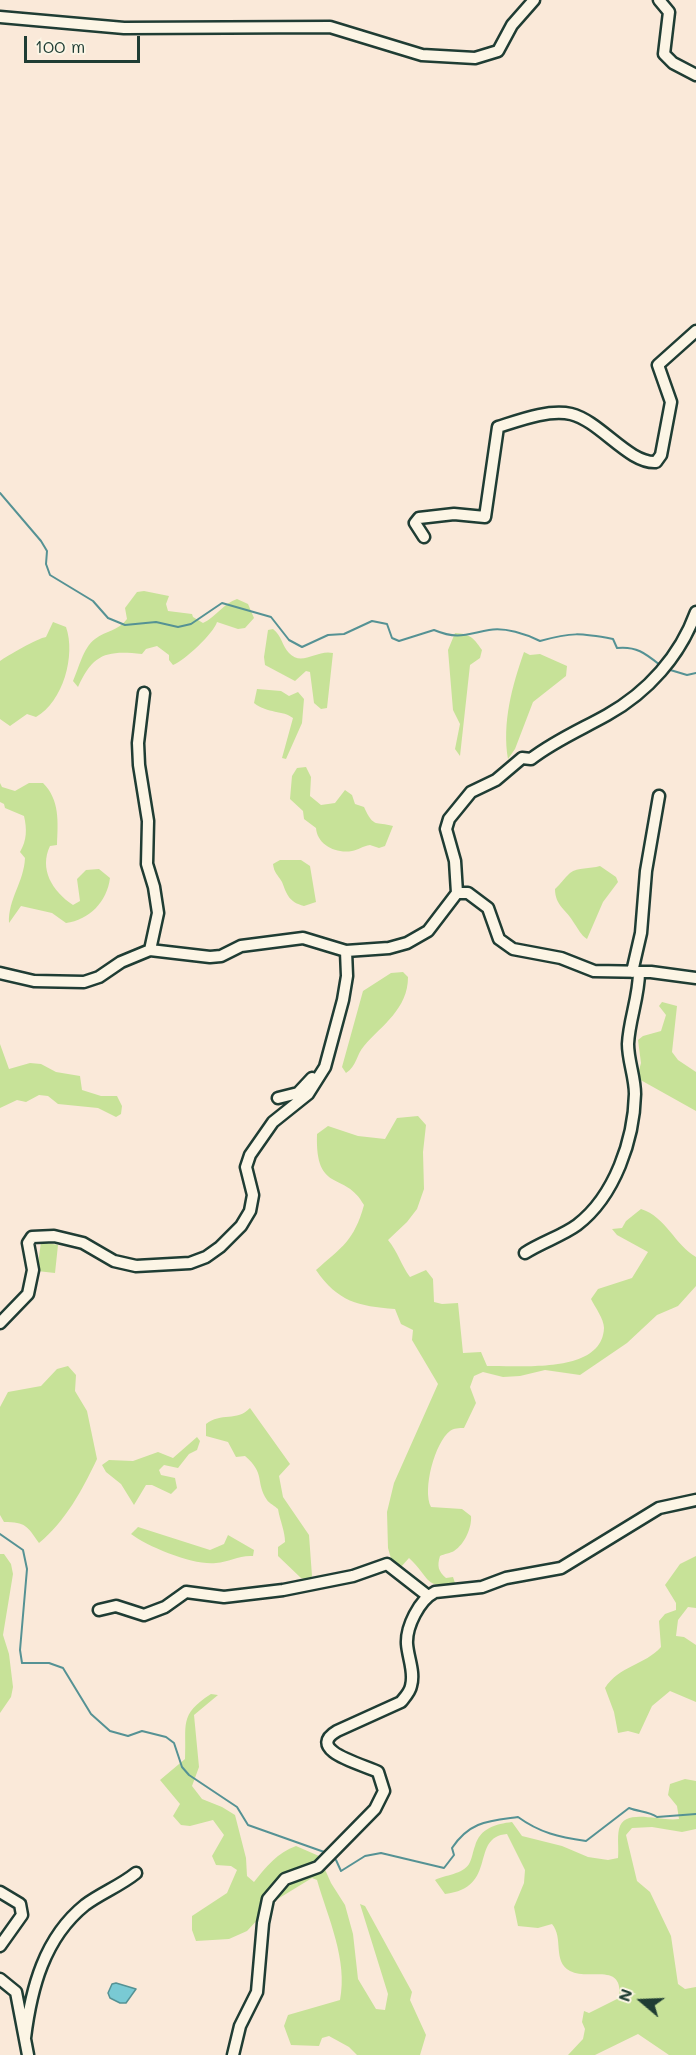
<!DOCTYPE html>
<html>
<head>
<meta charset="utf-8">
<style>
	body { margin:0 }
	#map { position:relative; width:696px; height:2055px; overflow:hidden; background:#fae9d9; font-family:Mali,sans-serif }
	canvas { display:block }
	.north { position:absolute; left:612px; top:1971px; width:60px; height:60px; -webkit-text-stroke:4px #fcf5e5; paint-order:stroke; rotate:289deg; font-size:16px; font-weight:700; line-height:24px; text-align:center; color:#1f3d34 }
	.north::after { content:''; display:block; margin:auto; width:21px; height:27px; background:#1f3d34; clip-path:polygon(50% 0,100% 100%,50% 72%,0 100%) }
	.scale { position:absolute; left:24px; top:36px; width:116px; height:27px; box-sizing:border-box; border:3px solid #1f3d34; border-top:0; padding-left:8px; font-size:18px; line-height:21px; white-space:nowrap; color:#1f3d34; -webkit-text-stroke:4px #fcf5e5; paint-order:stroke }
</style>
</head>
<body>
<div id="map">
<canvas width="696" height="2055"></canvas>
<div class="north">N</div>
<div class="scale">100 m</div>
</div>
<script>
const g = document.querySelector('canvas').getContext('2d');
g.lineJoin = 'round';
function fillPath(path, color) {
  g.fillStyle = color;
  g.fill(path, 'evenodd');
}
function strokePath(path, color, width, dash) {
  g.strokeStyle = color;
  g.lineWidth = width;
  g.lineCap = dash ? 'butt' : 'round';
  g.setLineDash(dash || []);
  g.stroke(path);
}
const green = new Path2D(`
	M144 591 169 596 166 604 168 611 192 614 193 617 203 623C216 617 224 603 237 599L248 604 254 618 245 628 238 629 217 622C214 633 184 661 173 665L169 660V655L157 646 146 649 142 654C106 650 93 654 78 687L73 681C79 668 83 648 95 639 107 630 118 631 127 619L125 608 137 592Z
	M53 622 66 627C76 655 63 702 36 717L27 714 10 726 0 719V661C7 656 38 638 46 637Z
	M273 629C282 636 282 646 289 653 302 667 317 649 333 653L327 708 321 709 314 703 310 672 306 671 295 681 265 665 264 657 268 630Z
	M455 633C470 634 473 637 482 650L480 658 470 665 460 756 455 749 460 724 453 710 448 650Z
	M524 652 530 655 540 654 567 666 566 676 533 702 515 749 508 759C502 723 512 686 524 652Z
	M257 689 281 691 289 696 298 692 304 699 302 723 286 759 282 758 293 718C283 710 268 714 254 703Z
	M306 767 311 777 310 796 321 805 335 803 345 790 352 795 355 804 364 807C374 829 376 821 393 826L385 846 379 848 370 845C363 846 358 850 352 851 335 854 317 844 316 828L304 819 303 811 290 799 292 776 297 768Z
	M0 783 2 787 15 791 29 783H43C60 800 58 822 57 845L50 846C39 869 52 891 73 905L80 901 77 879 86 870 99 869 110 878C107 902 89 920 66 923L52 913 21 906 9 923C8 899 24 882 25 858L20 852C27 840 27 829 24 816L5 808 4 804 0 802Z
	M280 860H301L310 866 316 902 304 906C289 902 287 895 282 882 278 875 274 873 273 864Z
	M600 866 616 877 618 882 603 902 587 939C580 934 579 930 574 923 567 910 555 906 555 889 561 884 564 878 570 873 578 867 590 869 600 866Z
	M403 972 408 977C408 1009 382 1025 364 1046 356 1055 357 1066 346 1073L342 1067 363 991 391 973Z
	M662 1002 677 1006 672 1052 678 1060 696 1072V1111L637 1078 641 1063 638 1040 643 1036 661 1031 666 1015 659 1006Z
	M0 1044 9 1069 30 1063 41 1064 56 1072 80 1076 82 1090 101 1096H117L122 1106 121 1114 116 1117 98 1108 58 1104 48 1096 39 1095 26 1102 17 1100 0 1108Z
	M418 1116 426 1125 423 1152 424 1189 417 1209 407 1222 388 1240C398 1252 401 1265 410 1277L426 1270 433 1279 434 1302 442 1304 458 1303 463 1353 481 1352 487 1366C519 1365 602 1375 604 1328 604 1319 595 1307 591 1299L598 1289 632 1278 648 1252 617 1235 612 1229 622 1228 626 1221 641 1209C666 1217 675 1245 696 1257V1286L678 1306 657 1315 627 1343 580 1375 545 1370 520 1376 503 1377 483 1372 474 1376 470 1387 476 1403 464 1428C459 1428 454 1428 450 1431 435 1442 422 1490 431 1507L462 1509 471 1516C472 1527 465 1544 454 1551 451 1553 444 1554 440 1556 437 1566 438 1571 446 1578L453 1577 456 1586C422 1587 431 1578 409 1558L400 1568 392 1562 388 1548 387 1512 394 1483 438 1384 412 1340 413 1330 401 1324 395 1309C358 1306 338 1302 316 1270 342 1247 354 1241 364 1205 345 1170 315 1195 317 1134L328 1126 358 1136 385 1139 397 1118Z
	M41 1242 58 1245 55 1273 37 1271Z
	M68 1366 76 1375 75 1391 87 1411 97 1459C83 1489 65 1522 39 1543 27 1526 26 1522 4 1522L0 1515V1407L8 1392 41 1386 57 1369Z
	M250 1408 290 1464 279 1476 283 1497 309 1535 312 1576 308 1580 301 1578 278 1556V1547L285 1542C285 1531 280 1521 278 1509 275 1506 269 1503 267 1500 255 1482 266 1474 245 1456L236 1457 228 1442 206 1436V1424C221 1412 237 1422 250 1408Z
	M197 1437 200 1441 197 1450 189 1454 178 1468 164 1465 159 1470 161 1475 175 1478 177 1488 171 1494 152 1485H146L134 1505 121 1484 106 1472 102 1465 109 1460 133 1461 158 1452 173 1458Z
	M138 1527 210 1550 224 1544 228 1535 254 1550 253 1556C239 1555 229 1562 216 1563 195 1566 148 1547 131 1534Z
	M0 1554H4L11 1564 13 1574 3 1635 9 1654 13 1687 11 1697 0 1713Z
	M696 1556V1608L688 1607 678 1620 676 1636 684 1637 696 1645V1702L670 1691 652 1706 639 1734 628 1731 618 1733 614 1712 605 1688C619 1666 645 1665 661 1647L659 1621 665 1614 676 1610V1603L665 1585 680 1564Z
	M211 1694 218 1695 194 1715 199 1767 192 1786 202 1799 222 1807 235 1815 246 1858 247 1876 254 1882C265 1868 278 1852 296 1846L319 1856 331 1883 345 1905 353 1934 358 1979 376 2009 385 2010 388 1994 360 1904 365 1906 412 1992 410 2000 426 2035 420 2055H357L349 2047 329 2036 322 2038 319 2046 291 2045 284 2026 288 2015 340 2000C348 1960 328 1918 317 1880L312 1878 276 1900 247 1931 229 1939 196 1941 192 1930V1916L227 1893 237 1870 231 1866 216 1865 212 1856 224 1835 213 1820 190 1826 181 1825 173 1816 180 1804 160 1780 185 1759C187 1725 178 1715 211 1694Z
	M685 1779 696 1781V1829L682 1832 652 1827 632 1828 626 1835 637 1881 650 1892 671 1936 678 1984 685 1989 696 1987V2055H669L638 2034 595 2055H568L583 2039 585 2029 582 2022 584 2011 589 2013 619 1998C624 1961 589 1981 570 1971 552 1961 564 1938 552 1924L538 1928 518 1926 514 1907 524 1883 525 1870 507 1834C469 1837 499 1888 445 1894L435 1880C445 1875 463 1874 469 1864 472 1859 473 1851 475 1846 480 1828 496 1824 512 1822L522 1836 562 1846 588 1857 608 1860 618 1858C619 1849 617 1838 619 1829 624 1807 660 1822 679 1819L677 1806 668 1795 670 1784Z`);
const water = new Path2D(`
	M116 1983 136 1989 126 2003H120L110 1998 108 1993 112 1984Z`);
const stream = new Path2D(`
	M0 493 41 541 47 551 46 564 50 575 93 601 108 618 125 625 156 622 178 627 191 624 222 603 271 617 289 640 302 647 328 635 344 634 372 621 387 624 392 638 399 641 434 630C458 640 467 634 489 630 505 627 526 634 540 641 572 632 580 633 613 639L617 648C636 646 645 653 660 665
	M667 669 687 675 696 673
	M0 1534 23 1550 27 1569 20 1650 22 1663H49L63 1668 91 1714 110 1731 128 1736 142 1731 166 1737 174 1743 182 1767 189 1775 237 1807 248 1825 327 1853
	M336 1860 341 1871 365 1856 381 1853 444 1868 454 1855 452 1848C470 1821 489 1821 518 1817 540 1833 559 1837 586 1841L629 1808C639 1812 649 1811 657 1817L696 1814`);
const minor = new Path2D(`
	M659 0 669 12 664 54 673 63 696 75
	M0 17 124 28 330 27 422 55 475 58 498 51 512 25 534 0
	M424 537 415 523 419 518 454 514 485 517 498 427C520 420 549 409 571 414 600 421 629 464 656 462L661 455 671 402 658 365 696 331
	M144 693 138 743 139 765 148 821 147 864 154 887 158 913 150 950
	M457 893 455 861 446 829 449 819 471 792 496 780 522 758 531 759C554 741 582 729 607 715 648 692 680 656 696 612
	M632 972 641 933 646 871 659 796
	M0 973 34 981 84 982 99 977 121 962 150 950 210 957 221 956 241 946 303 938 346 951 389 948 407 943 428 931 457 893H468L488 908 499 939 513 949 561 958 594 971 651 972 696 978
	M278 1098 298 1093 312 1078
	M525 1253C542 1242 562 1236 577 1225 615 1196 634 1139 635 1094 635 1077 628 1061 628 1044 629 1020 639 997 639 972
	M0 1323 28 1294 33 1270 28 1243 32 1237 54 1236 83 1243 114 1261 136 1266 190 1263 206 1257 220 1247 241 1226 250 1211 253 1195 246 1167 250 1155 273 1122 308 1094 325 1067 343 1000 347 976 346 951
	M99 1610 116 1606 144 1615 165 1607 186 1592 224 1597 283 1590 353 1576 387 1564 428 1596
	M0 1892 20 1904 22 1915 0 1946
	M0 1979 16 1992 28 2055
	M25 2038C31 1989 44 1938 85 1905 101 1893 120 1886 136 1873
	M233 2055 240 2026 257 1992 263 1923 268 1899 285 1879 318 1867 375 1809 384 1791 378 1772C369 1766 303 1751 337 1731L401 1702C405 1697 410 1692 411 1686 415 1672 408 1658 407 1644 406 1627 419 1600 435 1592L482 1587 506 1578 561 1568 659 1508 696 1500`);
fillPath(green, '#c7e298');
fillPath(water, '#79cad4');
strokePath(water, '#559294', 1.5);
strokePath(stream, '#559294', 2);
strokePath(minor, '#1f3d34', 15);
strokePath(minor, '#fcf5e5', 10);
</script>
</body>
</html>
